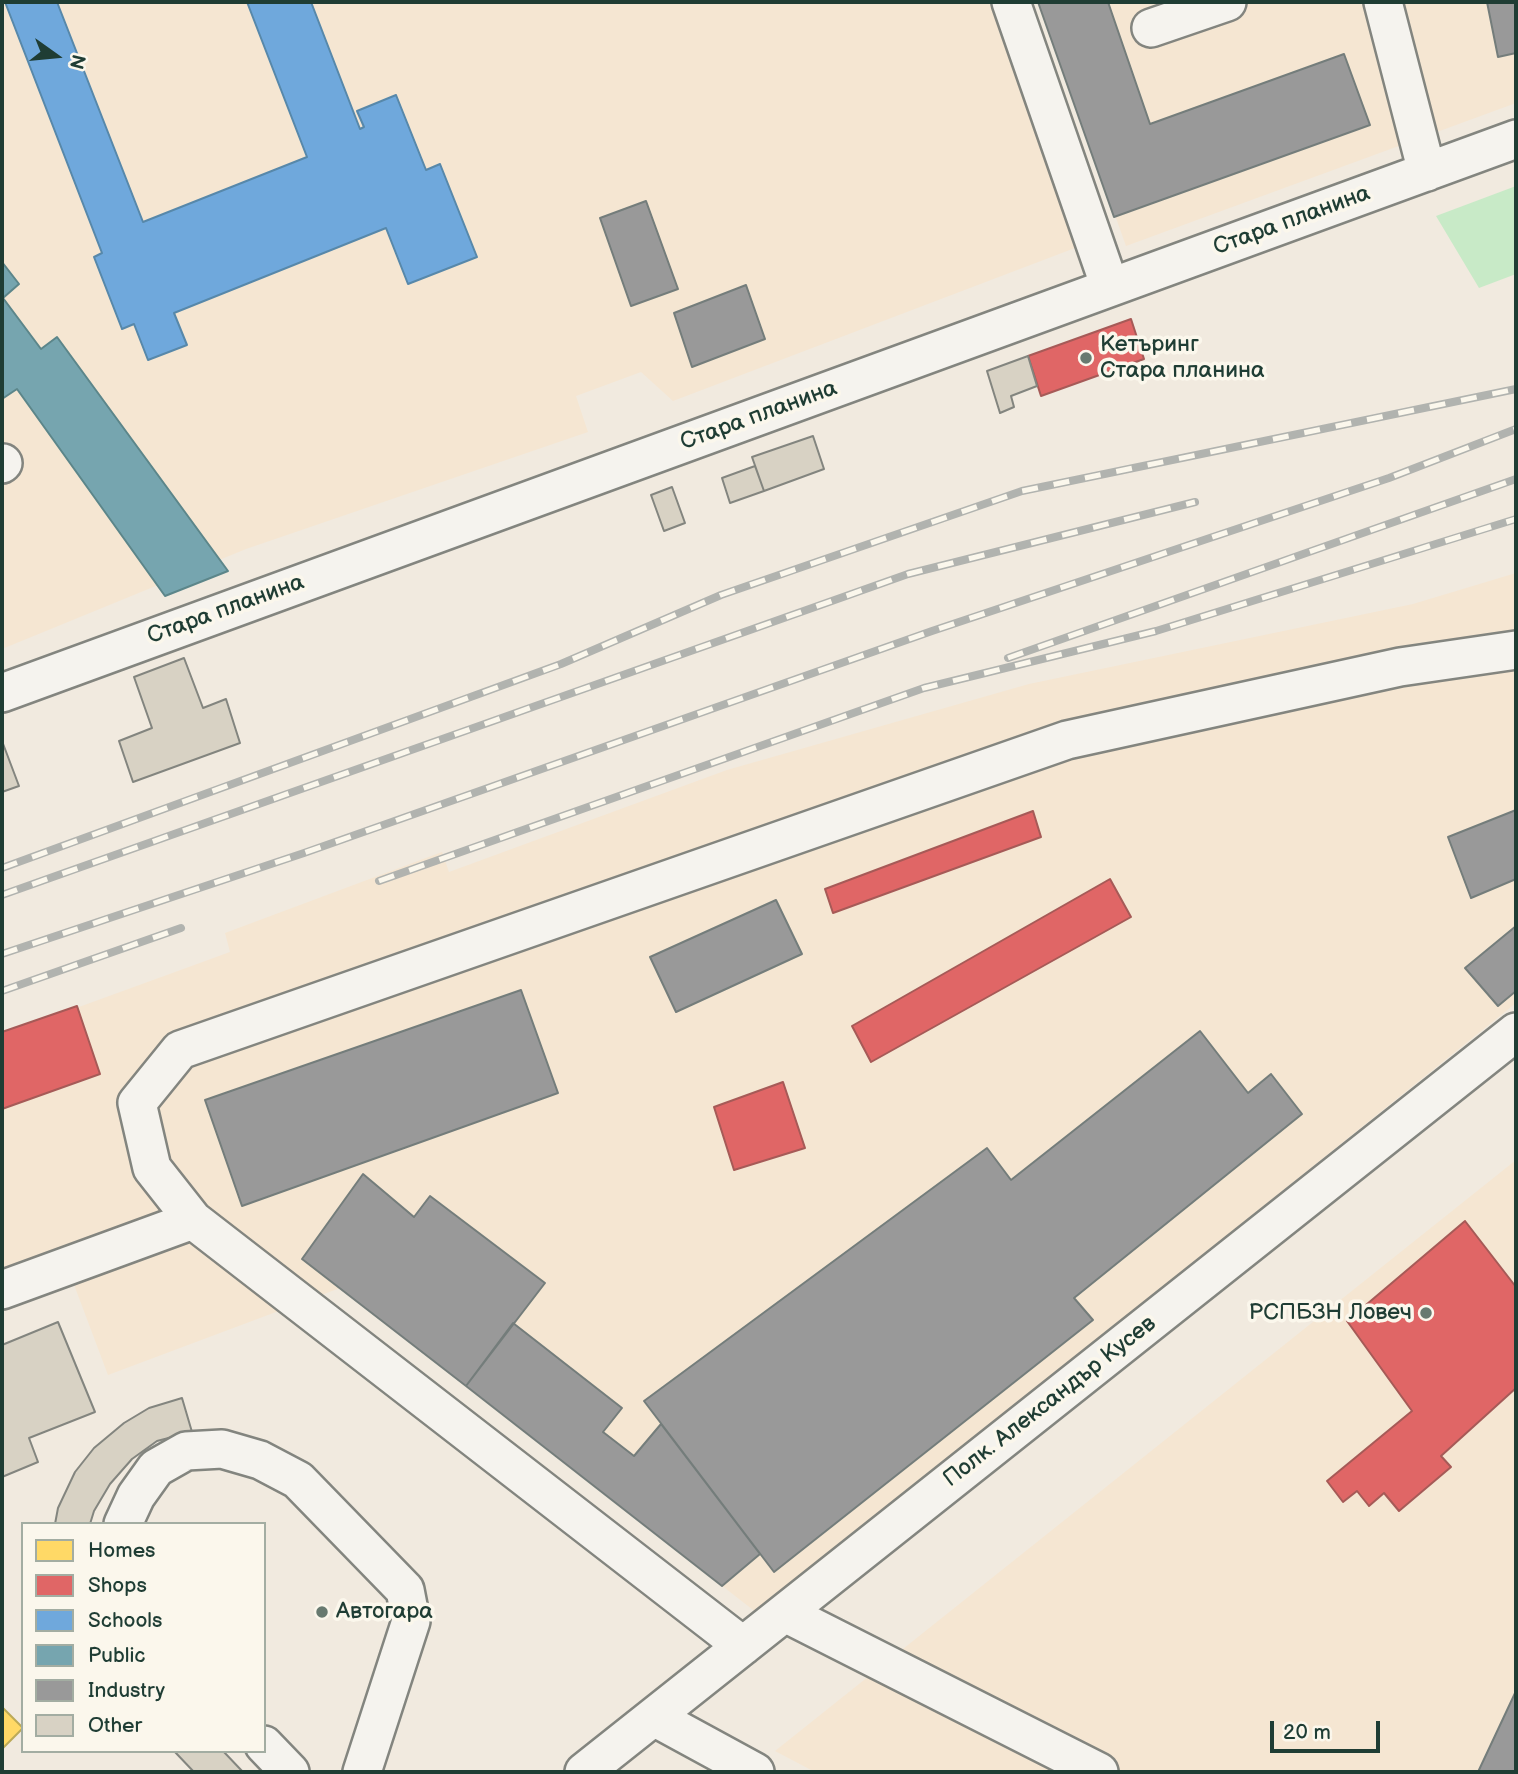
<!DOCTYPE html>
<html>
<head>
<meta charset="utf-8">
<style>
	body { margin:0 }
	#map { position:relative; width:1518px; height:1774px; overflow:hidden; background:#f1eadf; font-family:"Balsamiq Sans",sans-serif }
	canvas { display:block }
	.frame { position:absolute; inset:0; border:4px solid #1f3d34; pointer-events:none }
	.legend { position:absolute; left:21px; top:1522px; width:245px; height:231px; box-sizing:border-box; background:#fbf7ec; border:2px solid #a3ada2; margin:0; padding:9px 12px; list-style:none; font-size:21px; color:#1f3d34 }
	.legend li { display:flex; align-items:center; gap:14px; height:35px }
	.legend b { width:35px; border:2px solid #a3ada2 }
	.north { position:absolute; left:21px; top:21px; width:70px; height:70px; -webkit-text-stroke:5px #fbf7ec; paint-order:stroke; rotate:105deg; font-size:19px; font-weight:700; line-height:28px; text-align:center; color:#1f3d34 }
	.north::after { content:''; display:block; margin:auto; width:24px; height:32px; background:#1f3d34; clip-path:polygon(50% 0,100% 100%,50% 72%,0 100%) }
	.scale { position:absolute; left:1270px; top:1721px; width:110px; height:32px; box-sizing:border-box; border:4px solid #1f3d34; border-top:0; padding-left:9px; font-size:21px; line-height:24px; white-space:nowrap; color:#1f3d34; -webkit-text-stroke:5px #fbf7ec; paint-order:stroke }
</style>
</head>
<body>
<div id="map">
<canvas width="1518" height="1774"></canvas>
<div class="frame"></div>
<ul class="legend">
<li><b style="height:19px;background:#ffd966"></b>Homes</li>
<li><b style="height:19px;background:#e06666"></b>Shops</li>
<li><b style="height:19px;background:#6fa8dc"></b>Schools</li>
<li><b style="height:19px;background:#76a5af"></b>Public</li>
<li><b style="height:19px;background:#999"></b>Industry</li>
<li><b style="height:19px;background:#d8d2c4"></b>Other</li>
</ul>
<div class="north">N</div>
<div class="scale">20 m</div>
</div>
<script>
const g = document.querySelector('canvas').getContext('2d');
g.lineJoin = 'round';
function fillPath(path, color) {
  g.fillStyle = color;
  g.fill(path, 'evenodd');
}
function strokePath(path, color, width, dash) {
  g.strokeStyle = color;
  g.lineWidth = width;
  g.lineCap = dash ? 'butt' : 'round';
  g.setLineDash(dash || []);
  g.stroke(path);
}
function label(font, color, halo, rows, align = 'center') {
  g.font = font + ' "Balsamiq Sans",sans-serif';
  g.lineWidth = 7;
  g.setLineDash([]);
  g.textBaseline = 'middle';
  g.strokeStyle = halo;
  g.fillStyle = color;
  for (const [text, x, y, turn = 0] of rows) {
    g.save();
    g.translate(x, y);
    g.rotate((+turn || 0) * Math.PI / 180);
    g.textAlign = isNaN(turn) ? turn : align;
    if (halo) g.strokeText(text, 0, 0);
    g.fillText(text, 0, 0);
    g.restore();
  }
}
const built = new Path2D(`
	M2 2H989L1075 248 673 401 641 372 576 396 588 432 246 549 2 649Z
	M1039 2H1516V103L1126 246Z
	M1516 573V1003L757 1613 340 1288 108 1375 73 1282 2 1310V1035L230 952 225 933 442 852 449 872 727 770 1029 684 1413 604Z
	M1516 1160V1772H815L775 1751Z`);
const green = new Path2D(`
	M1516 186V274L1479 288 1436 216Z`);
const homes = new Path2D(`
	M2 1707 23 1728 2 1749Z`);
const shops = new Path2D(`
	M1131 319 1144 359 1041 396 1028 356Z
	M1033 811 1041 837 833 913 825 889Z
	M1110 879 1131 917 871 1062 852 1026Z
	M77 1006 100 1074 2 1109V1032Z
	M783 1082 805 1148 734 1170 714 1107Z
	M1465 1221 1516 1287V1388L1441 1456 1451 1467 1399 1511 1384 1493 1369 1506 1357 1491 1343 1502 1327 1481 1412 1411 1347 1321Z`);
const schools = new Path2D(`
	M5 2H57L143 222 307 157 247 2H311L360 129 364 127 357 111 396 95 426 170 440 164 477 257 408 284 386 228 174 313 187 345 148 360 134 324 122 329 94 257 102 253Z`);
const public = new Path2D(`
	M2 262 19 284 3 298 41 349 57 337 228 571 165 596 17 389 2 399Z`);
const industry = new Path2D(`
	M1038 2H1108L1150 124 1344 54 1370 125 1114 217Z
	M1487 2H1516V53L1498 57Z
	M646 201 678 289 631 306 600 218Z
	M746 285 765 339 692 367 674 313Z
	M1516 810V879L1471 898 1448 837Z
	M776 900 802 954 676 1012 650 957Z
	M1516 926V991L1498 1006 1465 968Z
	M521 990 558 1093 242 1206 205 1100Z
	M1200 1031 1248 1093 1271 1074 1302 1114 1074 1298 1093 1320 774 1572 644 1401 987 1148 1011 1180Z
	M363 1174 414 1217 430 1196 545 1283 466 1386 302 1259Z
	M513 1323 622 1408 603 1432 634 1456 661 1424 760 1554 722 1586 466 1386Z
	M1516 1691V1772H1478Z`);
const building = new Path2D(`
	M1028 356 1037 386 1011 396 1014 407 1000 413 987 371Z
	M813 436 824 469 764 491 752 457Z
	M755 466 764 491 730 503 722 478Z
	M672 487 685 523 664 531 651 495Z
	M184 658 203 708 226 699 240 743 133 782 119 741 152 728 134 677Z
	M2 741 19 786 2 792Z
	M58 1322 95 1412 29 1438 38 1462 2 1477V1345Z
	M182 1398 192 1432 157 1441 132 1459 110 1484 94 1511 90 1524H55L58 1508 75 1472 94 1448 124 1423 149 1408Z
	M174 1751H223L243 1772H194Z`);
const minor = new Path2D(`
	M1011 2 1110 287
	M1383 2 1427 172
	M1151 28 1227 2
	M2 464 3 463
	M2 693 1516 139
	M2 1290 193 1220
	M123 1524 136 1496 156 1468 186 1451 222 1449 260 1460 298 1480 405 1590 411 1621 362 1772
	M785 1613 1099 1772
	M743 1646 193 1220 152 1168 137 1103 180 1050 1067 740 1400 667 1516 650
	M654 1717 755 1772
	M264 1745 290 1772
	M584 1772 1516 1032`);
const rail = new Path2D(`
	M1008 658 1516 479
	M2 868 561 664 721 595 1022 491 1516 389
	M379 881 924 688 1156 631 1516 519
	M2 895 908 574 1195 502
	M2 954 304 853 932 631 1389 478 1516 429
	M2 991 181 928`);
const markers = [
	[1086,358,7,"#687a70"],
	[1426,1313,7,"#687a70"],
	[322,1612,7,"#687a70"]
];
const streetNames = [
	["Стара планина",1292,221,-20],
	["Стара планина",759,416,-20],
	["Стара планина",226,610,-20],
	["Полк. Александър Кусев",1050,1402,-38]
];
const poiNames = [
	["Кетъринг",1100,345],
	["Стара планина",1100,371],
	["РСПБЗН Ловеч",1412,1313,"right"],
	["Автогара",336,1612]
];
fillPath(built, '#f5e6d2');
fillPath(green, '#c8eac7');
fillPath(homes, '#ffd966');
strokePath(homes, '#bcaa57', 2);
fillPath(shops, '#e06666');
strokePath(shops, '#a65a57', 2);
fillPath(schools, '#6fa8dc');
strokePath(schools, '#5788aa', 2);
fillPath(public, '#76a5af');
strokePath(public, '#5c868a', 2);
fillPath(industry, '#999');
strokePath(industry, '#747d7b', 2);
fillPath(building, '#d8d2c4');
strokePath(building, '#83857f', 2);
strokePath(minor, '#83857f', 42);
strokePath(minor, '#f5f3ee', 37);
strokePath(rail, '#b1b3af', 8);
strokePath(rail, '#fbf7ec', 5, [16]);
for (const [x, y, r, color] of markers) {
  const dot = new Path2D();
  dot.arc(x, y, r, 0, 2 * Math.PI);
  g.fillStyle = color;
  g.fill(dot);
  strokePath(dot, '#fbf7ec', 2.5);
}
label('23px', '#1f3d34', '#fbf7ec', streetNames);
label('23px', '#1f3d34', '#fbf7ec', poiNames, 'left');
</script>
</body>
</html>
